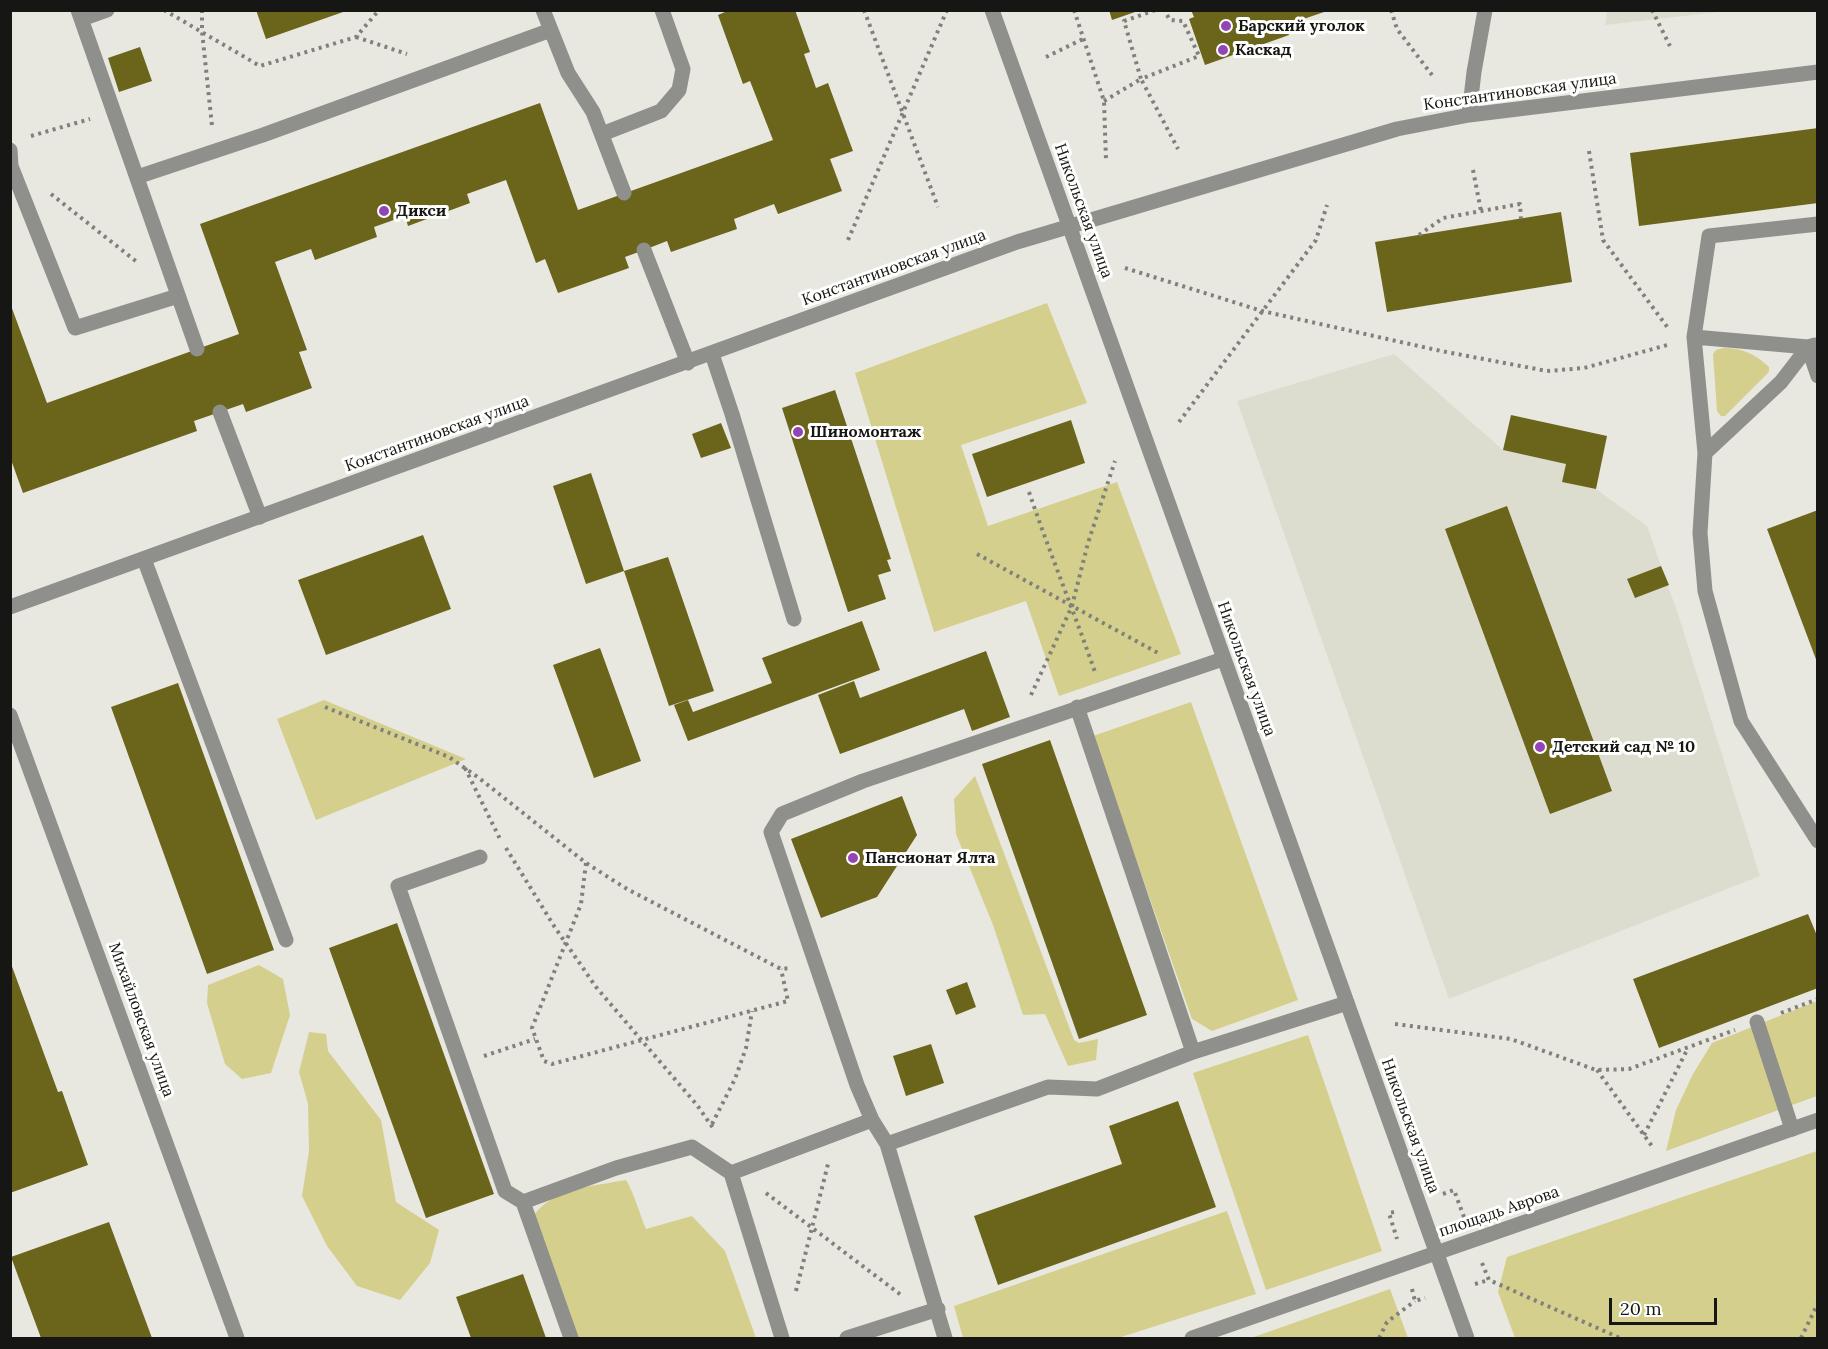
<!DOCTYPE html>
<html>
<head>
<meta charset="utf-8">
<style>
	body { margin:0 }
	#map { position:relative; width:1828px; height:1349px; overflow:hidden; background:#e8e8e1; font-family:Lora,serif }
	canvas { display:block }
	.frame { position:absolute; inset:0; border:12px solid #161614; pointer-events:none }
	.scale { position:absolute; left:1609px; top:1298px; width:108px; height:27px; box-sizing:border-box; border:3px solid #161614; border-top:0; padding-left:8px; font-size:18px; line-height:21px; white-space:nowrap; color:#161614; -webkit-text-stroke:4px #fffffe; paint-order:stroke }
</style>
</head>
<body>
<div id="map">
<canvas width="1828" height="1349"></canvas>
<div class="frame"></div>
<div class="scale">20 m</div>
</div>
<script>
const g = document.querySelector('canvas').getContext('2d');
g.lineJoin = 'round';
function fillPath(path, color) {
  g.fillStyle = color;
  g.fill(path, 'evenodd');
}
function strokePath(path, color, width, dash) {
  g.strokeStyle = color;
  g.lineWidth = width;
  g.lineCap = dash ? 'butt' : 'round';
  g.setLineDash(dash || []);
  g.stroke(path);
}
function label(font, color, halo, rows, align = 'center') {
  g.font = font + ' Lora,serif';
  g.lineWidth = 6;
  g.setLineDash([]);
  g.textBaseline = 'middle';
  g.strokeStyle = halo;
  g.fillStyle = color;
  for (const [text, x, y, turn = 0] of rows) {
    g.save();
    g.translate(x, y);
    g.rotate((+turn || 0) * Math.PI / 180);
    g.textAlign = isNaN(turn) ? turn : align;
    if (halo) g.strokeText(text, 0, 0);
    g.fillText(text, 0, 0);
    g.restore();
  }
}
const built = new Path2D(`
	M1607 11V10L1728 11 1605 25Z
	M1394 354 1503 450 1566 464 1562 482 1596 489 1647 526 1679 617 1760 876 1449 999 1237 401Z`);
const green = new Path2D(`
	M1047 303 1087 403 961 445 988 526 1117 482 1181 654 1059 696 1026 601 934 632 855 373Z
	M1723 348C1743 348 1755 354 1769 367V372L1725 416H1721L1717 411 1713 354 1716 350Z
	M324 700 466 759 316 820 277 719Z
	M1191 702 1298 1000 1212 1031 1192 1019 1093 736Z
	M975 776 1074 1040 1079 1043 1098 1039 1096 1060 1068 1066 1045 1014 1023 1015 993 925 956 834 954 799Z
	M259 965 283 979 290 1015 271 1073 242 1079 225 1064 207 1003 208 985Z
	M1817 1001V1096L1666 1151 1676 1110 1693 1074 1712 1043Z
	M309 1032 326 1034 328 1051 381 1120 396 1202 439 1230 430 1263 400 1300 357 1286 327 1246 302 1196 309 1151 308 1104 299 1072Z
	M1308 1035 1382 1251 1266 1290 1193 1073Z
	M1817 1151V1338H1515L1498 1292 1507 1257Z
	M626 1180C635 1195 639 1213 646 1229L692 1216 725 1251 756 1338H577L534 1215C554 1188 594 1186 626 1180Z
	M1227 1211 1256 1294 1118 1338H963L954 1306Z
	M1390 1289 1408 1338H1251Z`);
const building = new Path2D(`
	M256 10H346V11L266 39Z
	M725 10H795L810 52 804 54 816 88 828 83 853 151 830 159 842 191 778 214 774 204 734 219 737 229 671 252 667 241 644 250 625 257 629 268 558 293 545 259 536 263 506 180 467 194 470 203 408 226 405 216 374 227 377 237 315 260 311 249 275 262 307 350 299 352 312 388 246 412 243 404 194 421 197 431 23 493 10 457V303L47 403 239 334 200 224 540 103 578 210 773 140 750 81 743 84 718 15 725 12Z
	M1109 10H1138V11L1112 20Z
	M1191 10H1327V11L1286 25 1289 35 1205 65 1189 19 1194 17Z
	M140 47 152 81 119 92 108 58Z
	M1818 128V203L1639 226 1630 153Z
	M1561 212 1572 282 1387 312 1375 242Z
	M835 390 891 559 887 560 891 571 878 575 886 599 848 612 782 408Z
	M1511 415 1607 436 1596 489 1562 482 1566 464 1503 450Z
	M1071 420 1085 463 987 497 972 454Z
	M721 423 731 448 701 458 692 434Z
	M591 473 624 571 586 584 553 486Z
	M1507 506 1612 791 1550 814 1445 529Z
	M1818 510V662H1817L1767 529Z
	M423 535 451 609 326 655 298 580Z
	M668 557 714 691 669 706 624 571Z
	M1661 566 1669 585 1635 598 1627 579Z
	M862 621 880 670 688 741 674 705 688 700 693 712 772 683 762 658Z
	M600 648 641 761 594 778 553 665Z
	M986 651 1010 717 972 731 964 709 840 754 818 695 854 681 860 698Z
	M178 683 274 950 207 974 111 707Z
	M1050 740 1147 1015 1079 1039 982 764Z
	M902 796 917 835 877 897 821 918 791 839Z
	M1808 914 1818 938V988L1659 1048 1633 979Z
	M397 923 494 1194 426 1218 329 948Z
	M10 961 58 1092 62 1091 88 1165 10 1193Z
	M967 982 976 1007 956 1015 946 990Z
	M931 1044 944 1083 906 1096 893 1056Z
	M1178 1101 1216 1207 998 1285 974 1216 1122 1164 1109 1126Z
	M109 1222 152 1338H41L11 1257Z
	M523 1274 546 1338H471L456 1297Z`);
const path = new Path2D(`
	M164 10 260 66 356 37 379 10
	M202 10V31L212 126
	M864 10 938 207
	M1074 10 1104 101 1106 160
	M1155 10 1124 21 1141 79 1199 56 1183 21 1170 20 1164 10
	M1391 10 1397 29 1432 75
	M1652 10 1670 46
	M356 37 407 54
	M1046 57 1083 39
	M1104 101 1141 79 1178 149
	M31 136 90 119
	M1589 151 1603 240 1668 328
	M1473 170 1481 211
	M51 194 137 262
	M1419 235 1443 218 1520 204 1521 219
	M848 240 947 10
	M1125 268 1262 311 1441 351 1547 371 1584 368 1671 344
	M1179 422 1316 240 1327 205
	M1029 492C1050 554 1075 614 1096 675
	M977 554 1158 653
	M1031 695 1072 606 1088 543 1115 461
	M325 707 449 757 479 778 586 863 627 889 781 969 791 968
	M465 768 500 839
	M506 848 554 926 596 987 697 1105 713 1128
	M586 863 581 904 532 1028 544 1061 552 1064 788 1001 781 969
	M1781 1013 1818 999
	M1395 1024 1511 1039 1596 1070 1629 1069 1735 1030
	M484 1056 535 1039
	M1597 1070 1654 1149
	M712 1124 735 1079 746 1048 752 1011
	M1644 1135 1688 1048
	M766 1193 901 1295
	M1443 1194 1454 1190 1464 1217
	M1394 1212 1389 1213 1397 1239
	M1482 1263 1489 1280 1620 1338
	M1475 1284 1489 1280
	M1412 1289 1415 1301 1425 1298
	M796 1291 828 1164
	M1379 1338 1387 1322 1415 1301
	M1801 1338 1818 1303`);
const lane = new Path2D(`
	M78 10 197 349
	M543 10 568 73 593 112 624 193
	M82 19 107 10
	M602 134 661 111 679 90 683 69 662 10
	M10 150 11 166 75 328 178 296
	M137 177 263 135 551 30
	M644 250 688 363
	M1694 337 1808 347 1815 345
	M1808 347 1781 382 1705 453 1700 533 1705 591 1741 721 1818 841
	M1808 347 1818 376
	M712 354 732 414 794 619
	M220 412 260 517
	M1705 453 1694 337 1709 236 1818 224
	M144 559 286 940
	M1077 707 1193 1052
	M480 857 398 886 505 1191 523 1202 571 1338
	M1757 1022 1792 1129
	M887 1144 872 1120 857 1085 771 832 782 814 863 781 1223 659
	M731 1173 872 1120
	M523 1202 616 1168 692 1147 731 1173 782 1338
	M847 1338 938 1309
	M945 1338 887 1144 1048 1087 1097 1089 1193 1052 1347 1003`);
const street = new Path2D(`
	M992 10 1467 1338
	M1469 115 1474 72 1485 10
	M10 607 1017 242 1397 129 1469 115 1818 72
	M10 715 237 1338
	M1192 1338 1818 1120`);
const markers = [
	[1226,26,6,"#9345b5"],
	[1223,50,6,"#9345b5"],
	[384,211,6,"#9345b5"],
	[798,432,6,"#9345b5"],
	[1540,747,6,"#9345b5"],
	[853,858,6,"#9345b5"]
];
const poiNames = [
	["Барский уголок",1238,26],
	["Каскад",1235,50],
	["Дикси",396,211],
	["Шиномонтаж",810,432],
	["Детский сад № 10",1552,747],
	["Пансионат Ялта",865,858]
];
const streetNames = [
	["Константиновская улица",1520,92,-8],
	["Никольская улица",1083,211,70],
	["Константиновская улица",894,268,-20],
	["Константиновская улица",437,434,-20],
	["Никольская улица",1246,669,70],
	["Михайловская улица",141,1020,70],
	["Никольская улица",1410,1126,70],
	["площадь Аврова",1499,1212,-19]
];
fillPath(built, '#ddddcf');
fillPath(green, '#d4cf8d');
fillPath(building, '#6b641b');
strokePath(path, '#81817c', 4, [3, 4.5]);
strokePath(lane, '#8f8f8c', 15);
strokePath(street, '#8f8f8c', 15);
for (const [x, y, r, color] of markers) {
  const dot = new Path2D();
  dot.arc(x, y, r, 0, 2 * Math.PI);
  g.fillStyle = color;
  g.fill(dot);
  strokePath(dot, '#fffffe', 2);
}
label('bold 16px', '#161614', '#fffffe', poiNames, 'left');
label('16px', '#161614', '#fffffe', streetNames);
</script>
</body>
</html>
